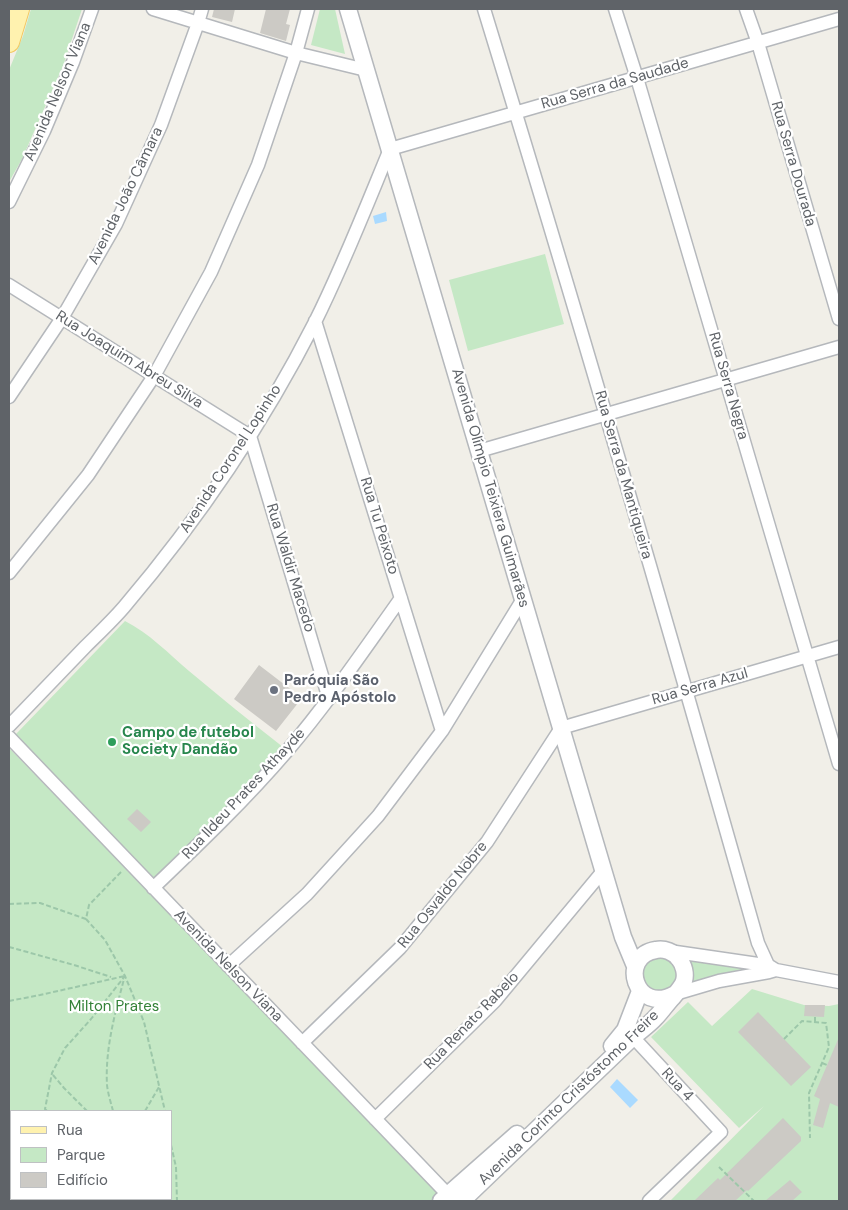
<!DOCTYPE html>
<html>
<head>
<meta charset="utf-8">
<style>
	body { margin:0 }
	#map { position:relative; width:848px; height:1210px; overflow:hidden; background:#f1efe8; font-family:"DM Sans",sans-serif }
	canvas { display:block }
	.frame { position:absolute; inset:0; border:10px solid #5f6368; pointer-events:none }
	.legend { position:absolute; left:10px; top:1110px; width:162px; height:90px; box-sizing:border-box; background:#fff; border:1px solid #bfc1c3; margin:0; padding:6px 9px; list-style:none; font-size:15px; color:#5f6368 }
	.legend li { display:flex; align-items:center; gap:10px; height:25px }
	.legend b { width:25px; border:1px solid #bfc1c3 }
</style>
</head>
<body>
<div id="map">
<canvas width="848" height="1210"></canvas>
<div class="frame"></div>
<ul class="legend">
<li><b style="height:6px;background:#fff2af"></b>Rua</li>
<li><b style="height:14px;background:#c5e8c5"></b>Parque</li>
<li><b style="height:14px;background:#cccac5"></b>Edifício</li>
</ul>
</div>
<script>
const g = document.querySelector('canvas').getContext('2d');
g.lineJoin = 'round';
function fillPath(path, color) {
  g.fillStyle = color;
  g.fill(path, 'evenodd');
}
function strokePath(path, color, width, dash) {
  g.strokeStyle = color;
  g.lineWidth = width;
  g.lineCap = dash ? 'butt' : 'round';
  g.setLineDash(dash || []);
  g.stroke(path);
}
function label(font, color, halo, rows, align = 'center') {
  g.font = font + ' "DM Sans",sans-serif';
  g.lineWidth = 4.5;
  g.setLineDash([]);
  g.textBaseline = 'middle';
  g.strokeStyle = halo;
  g.fillStyle = color;
  for (const [text, x, y, turn = 0] of rows) {
    g.save();
    g.translate(x, y);
    g.rotate((+turn || 0) * Math.PI / 180);
    g.textAlign = isNaN(turn) ? turn : align;
    if (halo) g.strokeText(text, 0, 0);
    g.fillText(text, 0, 0);
    g.restore();
  }
}
const green = new Path2D(`
	M31 9H82L63 66 22 159 9 182V70L23 36Z
	M320 9H335L345 54 311 45Z
	M545 254 564 324 468 351 449 280Z
	M125 621C149 633 169 654 189 671 220 697 251 722 283 747L218 821 154 883 16 734Z
	M9 748 445 1197 440 1201H9ZM11 1111H171V1199H11Z
	M659 951 682 969 672 993 641 988 640 962Z
	M701 958 759 971 684 988 682 959Z
	M752 989 804 1005 829 1006 839 1004V1201H670L764 1106 739 1128 651 1037 688 1002 712 1026Z`);
const water = new Path2D(`
	M386 212 387 221 375 224 373 216Z
	M617 1079 638 1100 630 1108 610 1087Z`);
const building = new Path2D(`
	M214 9H235L232 22 212 17Z
	M266 9H290L286 24 290 25 286 41 260 33Z
	M259 665 302 698 276 731 234 699Z
	M137 809 151 822 141 832 127 819Z
	M805 1005H825L824 1017 804 1016Z
	M758 1012 811 1067 791 1086 738 1032Z
	M839 1037V1107L830 1103 823 1128 813 1125 820 1099 814 1096Z
	M783 1118 801 1137V1141L748 1191 747 1190 735 1201H694L718 1178 720 1180Z
	M790 1180 802 1192 792 1201H765Z`);
const path = new Path2D(`
	M121 872 89 905 86 919 105 940 125 976 144 1022 165 1111
	M9 904 40 903 86 919
	M9 947 74 965 111 977
	M9 1001 40 995 125 976
	M815 1022V1017
	M784 1039 802 1021 826 1023 829 1047 809 1093 810 1138
	M822 1063 827 1065
	M53 1075 64 1088 87 1111
	M47 1111 45 1109 52 1073 65 1048 91 1019 125 976
	M113 1111C111 1103 108 1094 107 1085 105 1049 115 1013 124 979
	M145 1111 159 1087
	M9 1134 11 1135
	M171 1145 176 1167 177 1201
	M719 1167 754 1201
	M9 1191 11 1192
	M23 1199 27 1201
	M126 1199 127 1201`);
const minor = new Path2D(`
	M153 9 296 53 366 70
	M484 9C579 319 670 631 758 943L768 965 769 972
	M615 9 637 78 839 764
	M746 9 758 43 839 319
	M9 202 44 131 73 62 92 9
	M9 285 250 436 329 699
	M315 321 442 731
	M9 397 62 318 116 224 161 125 198 23 202 9
	M479 451 839 347
	M9 573 88 475 154 376 211 272 258 165 296 53 308 9
	M9 726C34 700 59 674 85 647 98 634 112 621 124 607 198 520 263 424 315 322 343 266 366 207 390 149L839 19
	M9 737 454 1201
	M153 888C199 844 245 800 287 751 328 703 364 650 401 598
	M669 951 758 964 768 965 776 970 839 982
	M228 966 307 894 378 816 442 731 523 599
	M675 994 719 981 769 972 776 970
	M633 1037 721 1132 649 1201
	M302 1043 400 948 487 842 561 728 839 647
	M375 1119 495 1001 603 871`);
const tertiary = new Path2D(`
	M348 9 623 937 635 966
	M612 1046 625 1030 640 991
	M441 1201 517 1134
	M462 1201 633 1037C640 1031 649 1025 656 1017 662 1011 667 1003 673 997 677 992 682 987 684 981 686 974 684 965 679 959 674 952 664 948 656 950 618 956 635 1016 675 994`);
const primary = new Path2D(`
	M9 42 19 9`);
const markers = [
	[274,690,5,"#6b7280"],
	[112,742,5,"#2e9e5b"]
];
const streetNames = [
	["Rua Serra da Saudade",615,84,-16],
	["Avenida Nelson Viana",58,92,-67],
	["Rua Serra Dourada",793,164,74],
	["Avenida João Câmara",126,196,-64],
	["Rua Joaquim Abreu Silva",129,360,32],
	["Rua Serra Negra",728,386,74],
	["Avenida Coronel Lopinho",231,459,-57],
	["Rua Serra da Mantiqueira",623,475,74],
	["Avenida Olímpio Teixiera Guimarães",490,488,74],
	["Rua Tu Peixoto",379,526,73],
	["Rua Waldir Macedo",290,568,73],
	["Rua Serra Azul",700,687,-16],
	["Rua Ildeu Prates Athayde",244,794,-47],
	["Rua Osvaldo Nobre",443,895,-51],
	["Avenida Nelson Viana",228,966,46],
	["Rua Renato Rabelo",472,1021,-46],
	["Rua 4",677,1085,47],
	["Avenida Corinto Cristóstomo Freire",569,1098,-44]
];
const worshipNames = [
	["Paróquia São",284,681],
	["Pedro Apóstolo",284,698]
];
const leisureNames = [
	["Campo de futebol",122,733],
	["Society Dandão",122,750]
];
const parkNames = [
	["Milton Prates",114,1007]
];
fillPath(green, '#c5e8c5');
fillPath(water, '#aadaff');
fillPath(building, '#cccac5');
strokePath(minor, '#b5b8bc', 15);
strokePath(tertiary, '#b5b8bc', 19);
strokePath(primary, '#f2c960', 22);
strokePath(path, '#9cc7a9', 2, [5, 2.5]);
strokePath(minor, '#fff', 12);
strokePath(tertiary, '#fff', 16);
strokePath(primary, '#fff2af', 20);
for (const [x, y, r, color] of markers) {
  const dot = new Path2D();
  dot.arc(x, y, r, 0, 2 * Math.PI);
  g.fillStyle = color;
  g.fill(dot);
  strokePath(dot, '#fff', 2);
}
label('15px', '#5f6368', '#fff', streetNames);
label('bold 15px', '#5b616d', '#fff', worshipNames, 'left');
label('bold 15px', '#27864d', '#fff', leisureNames, 'left');
label('15px', '#348238', '#fff', parkNames);
</script>
</body>
</html>
